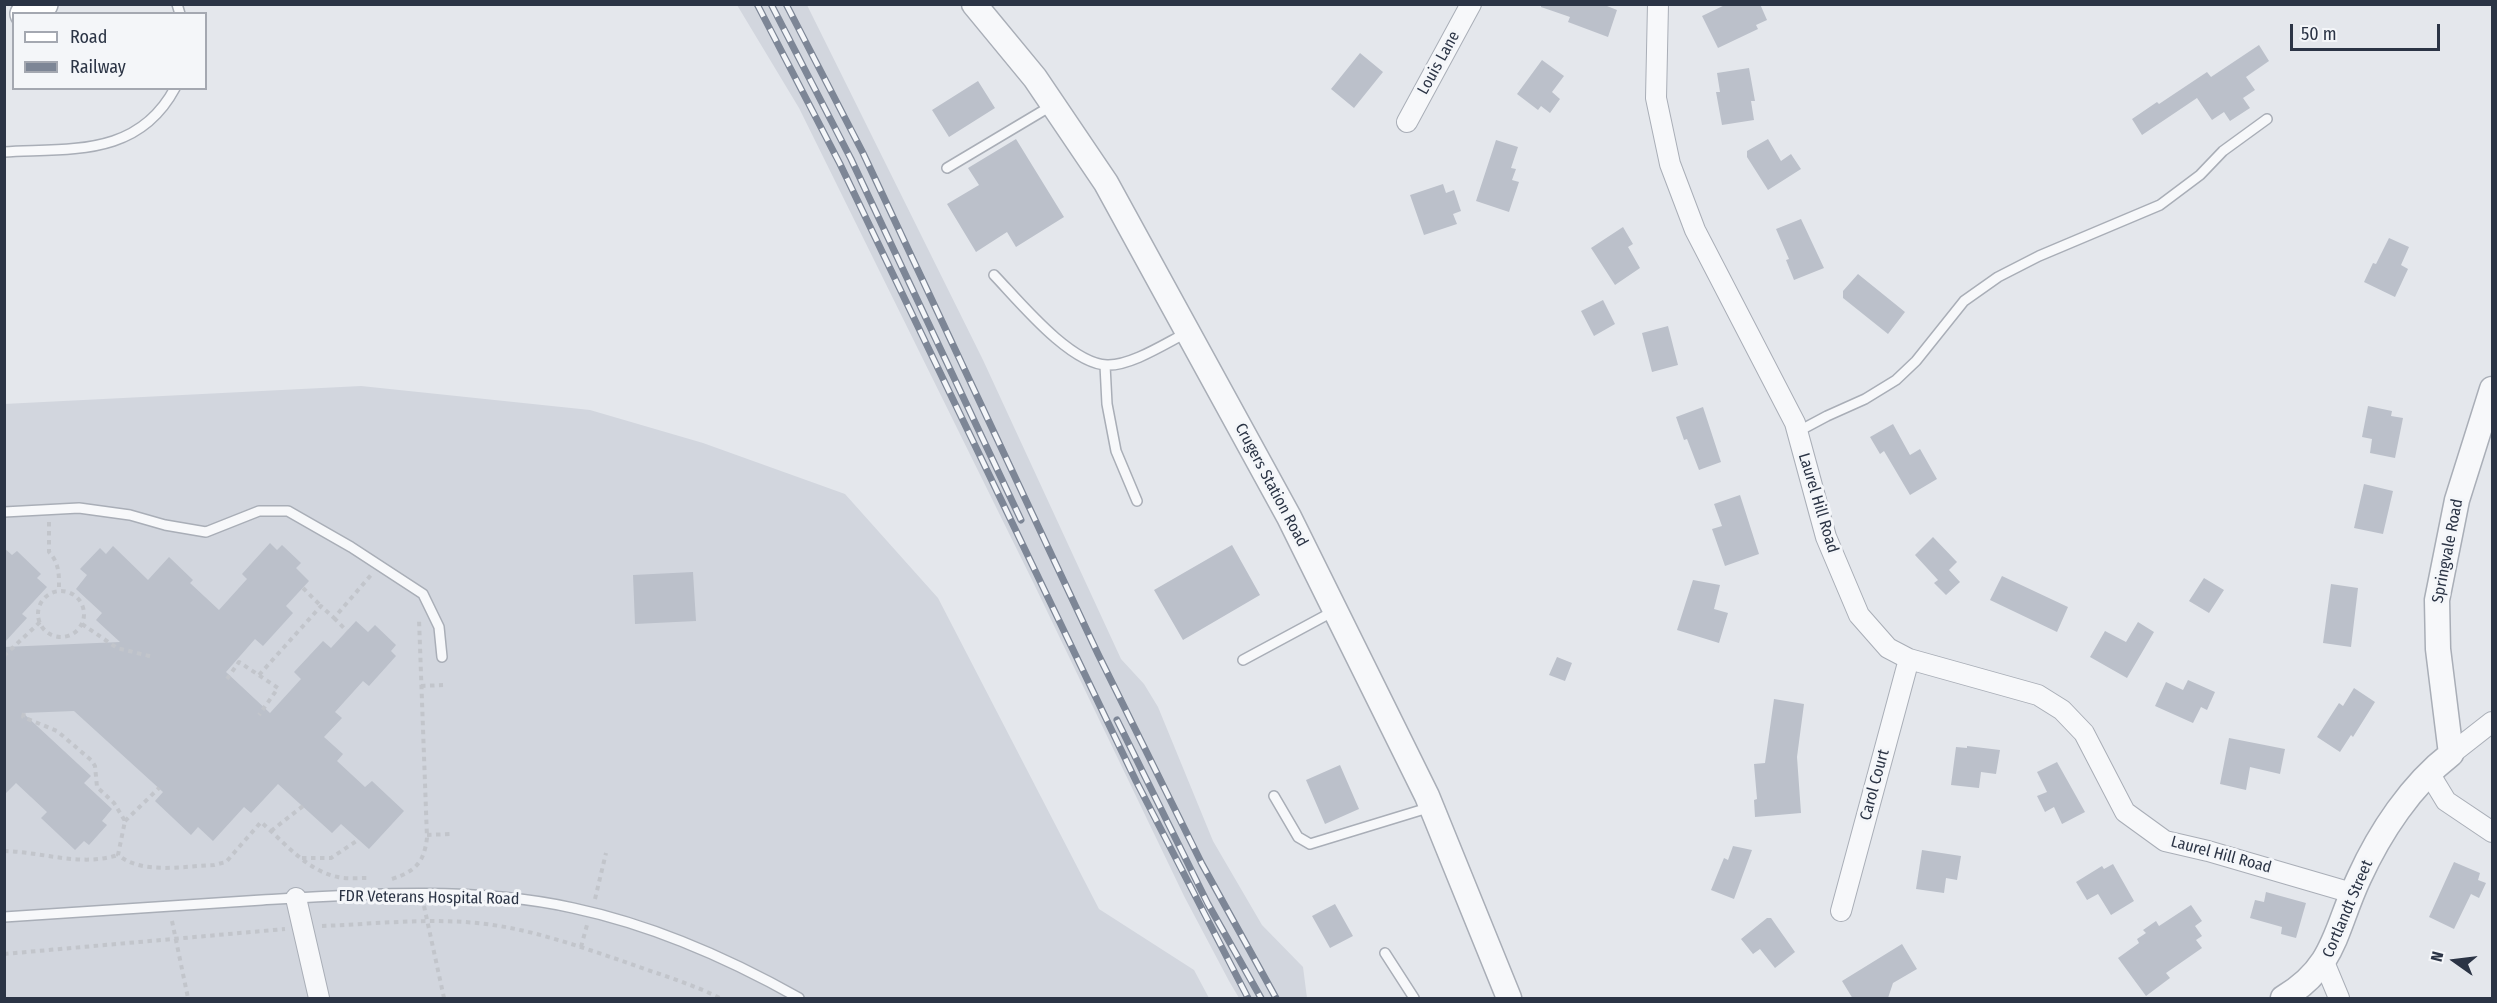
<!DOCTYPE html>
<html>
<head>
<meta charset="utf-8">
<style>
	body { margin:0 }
	#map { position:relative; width:2497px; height:1003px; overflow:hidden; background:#e4e7ec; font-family:"Fira Sans Condensed",sans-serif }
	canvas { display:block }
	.frame { position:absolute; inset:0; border:6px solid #2b3445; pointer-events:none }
	.legend { position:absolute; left:12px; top:12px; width:195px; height:78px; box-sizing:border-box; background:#f4f6f9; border:2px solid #a4a8b1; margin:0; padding:8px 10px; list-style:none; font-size:18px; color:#2b3445 }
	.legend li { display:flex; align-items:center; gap:12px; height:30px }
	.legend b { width:30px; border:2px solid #a4a8b1 }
	.north { position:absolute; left:2425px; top:931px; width:60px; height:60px; -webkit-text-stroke:4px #f4f6f9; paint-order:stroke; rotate:284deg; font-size:16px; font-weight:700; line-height:24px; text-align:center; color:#2b3445 }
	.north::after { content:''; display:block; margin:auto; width:21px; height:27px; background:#2b3445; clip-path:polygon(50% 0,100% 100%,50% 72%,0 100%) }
	.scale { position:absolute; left:2290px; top:24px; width:150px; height:27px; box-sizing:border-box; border:3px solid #2b3445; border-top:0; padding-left:8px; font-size:18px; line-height:21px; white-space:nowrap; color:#2b3445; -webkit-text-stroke:4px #f4f6f9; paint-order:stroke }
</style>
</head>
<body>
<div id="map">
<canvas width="2497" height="1003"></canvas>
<div class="frame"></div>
<ul class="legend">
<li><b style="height:8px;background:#fff"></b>Road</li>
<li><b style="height:8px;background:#7d8696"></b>Railway</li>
</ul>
<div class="north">N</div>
<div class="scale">50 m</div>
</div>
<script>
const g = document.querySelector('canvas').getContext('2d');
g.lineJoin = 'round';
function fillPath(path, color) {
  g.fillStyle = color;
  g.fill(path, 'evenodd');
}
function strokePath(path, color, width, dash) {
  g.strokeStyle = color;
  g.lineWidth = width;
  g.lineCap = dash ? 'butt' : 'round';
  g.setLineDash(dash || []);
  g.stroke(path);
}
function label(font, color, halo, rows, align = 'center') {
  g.font = font + ' "Fira Sans Condensed",sans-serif';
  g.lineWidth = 6;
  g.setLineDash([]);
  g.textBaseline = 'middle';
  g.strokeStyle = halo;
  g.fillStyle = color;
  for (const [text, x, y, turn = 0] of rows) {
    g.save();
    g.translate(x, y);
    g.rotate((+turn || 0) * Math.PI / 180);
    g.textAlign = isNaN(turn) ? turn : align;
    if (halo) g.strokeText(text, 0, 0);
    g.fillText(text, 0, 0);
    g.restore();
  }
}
const built = new Path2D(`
	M737 5H807L983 360 1121 659 1144 684 1158 707 1213 841 1262 925 1303 967 1307 998H1239L1229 981 1184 896 1033 582 799 108Z
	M361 386 590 410 703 443 845 494 938 598 1099 909 1194 970 1209 998H5L4 404Z`);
const building = new Path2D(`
	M1541 4H1602L1617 10 1608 37 1568 22 1570 17 1541 7Z
	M1727 4H1760L1767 20 1756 25 1758 29 1718 48 1702 16Z
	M2259 45 2269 61 2246 77 2255 90 2243 98 2250 108 2230 121 2224 112 2212 120 2197 98 2142 135 2132 119 2157 102 2159 104 2207 72 2211 77Z
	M1360 53 1383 72 1354 108 1331 89Z
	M1542 60 1564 76 1552 92 1560 99 1550 113 1541 106 1538 110 1517 94Z
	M1749 68 1755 101H1751L1754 120 1722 125 1716 92H1720L1717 73Z
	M978 81 995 108 949 137 932 110Z
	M1016 139 1064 217 1016 247 1007 232 976 252 947 204 979 185 968 168Z
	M1768 139 1781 161 1791 154 1801 169 1768 190 1747 157V151Z
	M1496 140 1518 147 1511 168 1516 169 1512 180 1519 182 1509 212 1476 201Z
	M1443 184 1446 193 1454 190 1461 211 1453 214 1457 224 1424 235 1410 195Z
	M1801 219 1824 268 1794 280 1786 260 1789 259 1776 229Z
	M1623 227 1633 244 1628 247 1640 268 1615 285 1591 248Z
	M2389 238 2409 247 2401 265 2408 269 2395 297 2364 282 2373 263 2376 264Z
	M1858 274 1905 312 1888 334 1843 298V291Z
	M1603 300 1615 324 1594 336 1581 311Z
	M1668 326 1678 365 1652 372 1642 333Z
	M2368 406 2392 411 2391 416 2403 418 2395 458 2370 453 2372 439 2362 437Z
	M1703 407 1721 462 1699 470 1687 439 1684 440 1676 417Z
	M1893 424 1910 455 1920 449 1937 479 1910 495 1884 451 1880 454 1870 437Z
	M2364 484 2393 491 2383 534 2354 528Z
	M1740 495 1759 554 1725 566 1712 529 1722 526 1714 504Z
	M1933 537 1957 562 1949 570 1960 582 1946 595 1934 583 1938 580 1915 555Z
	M270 543 277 550 282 545 301 563 296 568 309 581 286 606 293 613 263 646 255 639 226 672 270 713 301 679 294 672 323 641 331 648 356 621 368 632 375 625 396 645 391 651 396 656 369 686 363 681 335 712 342 718 324 737 343 754 337 761 365 787 372 781 404 811 369 849 341 824 332 833 278 784 251 813 244 807 213 841 198 827 191 835 155 801 163 792 74 711 23 713 91 776 84 783 112 809 102 821 107 825 89 845 84 841 75 850 41 818 47 812 16 783 4 795V647L120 642 96 620 102 613 76 589 87 575 80 569 100 548 106 554 113 546 148 580 169 557 193 580 190 583 219 610 247 579 242 574Z
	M1232 545 1260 595 1183 640 1154 590Z
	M4 548 12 555 17 551 41 574 37 578 47 587 22 614 27 618 4 643Z
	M693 572 696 621 635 624 633 575Z
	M2002 576 2068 607 2057 632 1990 600Z
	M2204 578 2224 590 2209 613 2189 601Z
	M1693 580 1720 585 1714 609 1728 613 1719 643 1677 630Z
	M2331 584 2358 588 2351 647 2323 643Z
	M2138 622 2154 632 2127 678 2090 657 2105 631 2126 642Z
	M1557 657 1572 663 1565 681 1549 675Z
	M2188 680 2215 692 2207 710 2201 707 2193 723 2155 706 2166 682 2183 690Z
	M2354 688 2375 702 2353 737 2351 735 2340 752 2317 737 2339 703 2343 706Z
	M1774 699 1804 704 1797 757 1801 813 1755 817 1754 800 1757 799 1754 764 1765 763Z
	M2229 738 2285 749 2280 774 2250 767 2246 790 2220 784Z
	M1967 746 2000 750 1996 774 1981 772 1979 788 1951 785 1956 747 1967 748Z
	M2057 762 2085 812 2062 824 2054 807 2045 812 2037 796 2047 792 2037 772Z
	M1340 765 1359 809 1325 824 1306 780Z
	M1733 846 1752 850 1734 899 1711 890 1724 858 1728 860Z
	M1922 850 1961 856 1957 880 1946 878 1944 893 1916 889Z
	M2454 862 2480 873 2478 880 2486 883 2479 898 2471 894 2454 929 2429 917Z
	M2113 864 2134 901 2111 915 2098 894 2087 900 2076 882 2102 866 2104 869Z
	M2266 892 2306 903 2296 938 2281 934 2282 927 2250 918 2255 900 2264 902Z
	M1335 904 1353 936 1330 948 1312 916Z
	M2191 905 2202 921 2195 926 2202 936 2196 940 2202 948 2166 973 2170 978 2146 996 2118 958 2139 943 2137 939 2146 933 2143 930 2156 921 2159 926Z
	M1767 918H1771L1795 952 1775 968 1760 949 1753 954 1741 939Z
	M1902 944 1917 969 1893 983 1888 998 1853 999 1842 981Z`);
const path = new Path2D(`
	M49 522V552C60 564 59 576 59 591
	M303 588 321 606
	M38 614a23 23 0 1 1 46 0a23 23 0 1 1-46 0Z
	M334 618 347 631
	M82 624 117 648 153 657
	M4 656 40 622
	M259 675 321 606 334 618 371 575
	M227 679 239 662 278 688 259 715
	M421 686 443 685
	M24 713 23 717 57 731 91 760 95 766 97 787 114 803 125 821 118 855C143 875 184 866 214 865L226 862 261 822C284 842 307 871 338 877 347 879 358 878 367 878
	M125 821 159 788
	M271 831 303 806
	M427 835 450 834
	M4 851C43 852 81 867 118 855
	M302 858H331L358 840
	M392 879C416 871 424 862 427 838L419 619
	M595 899 606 853
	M424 906 444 998
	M172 921 188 998
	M322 926C373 924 426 918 477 923 529 928 581 947 631 964 661 975 692 984 720 998
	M581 947 587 925
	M4 954 285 929`);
const service = new Path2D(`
	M177 4 180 14
	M4 152C72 148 138 157 175 88
	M947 168 1051 106
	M994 275C1019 301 1070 364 1107 365 1131 366 1166 343 1188 332
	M1105 365 1107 404 1116 451 1137 501
	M1797 432 1827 416 1865 399 1896 380 1916 361 1964 301 1998 277 2039 256 2160 205 2200 175 2223 151 2267 119
	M4 512 79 508 130 515 165 525 206 532 259 511H288L351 547 423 594 439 627 442 657
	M1243 660 1334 611
	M1274 796 1298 837 1310 844 1431 807
	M4 917C90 911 176 906 262 900 361 894 476 886 573 908 653 925 728 958 799 998
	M1385 953 1414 998`);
const minor = new Path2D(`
	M1658 4 1656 98 1670 164 1695 230 1795 423 1826 537 1859 615 1888 648 1909 659 2038 695 2062 710 2084 733 2125 812 2165 841 2208 851 2352 893
	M1407 122 1471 4
	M2451 754 2492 722
	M2429 773 2446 801 2492 832
	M296 898 319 998
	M1841 911 1909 659
	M2324 962 2339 998`);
const tertiary = new Path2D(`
	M974 4 1035 78 1106 183 1289 517 1427 796 1509 998
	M2283 998C2336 967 2335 929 2359 878 2380 832 2411 785 2451 754L2438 649 2437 600 2457 500 2492 389`);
const secondary = new Path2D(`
	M24 14 44 4`);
const rail = new Path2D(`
	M757 4 840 164 1136 781 1248 998
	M771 4 851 159 1021 520
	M786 4 863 153 1098 654 1202 864 1276 998
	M1117 720 1208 904 1261 998`);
const streetNames = [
	["Louis Lane",1439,63,-61],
	["Crugers Station Road",1271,485,62],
	["Laurel Hill Road",1818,503,73],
	["Springvale Road",2448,551,-79],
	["Carol Court",1875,785,-75],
	["Laurel Hill Road",2221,855,15],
	["FDR Veterans Hospital Road",429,898,1],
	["Cortlandt Street",2348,909,-67]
];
fillPath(built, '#d2d6de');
fillPath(building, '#bbc0ca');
strokePath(service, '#a9aeb7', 12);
strokePath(minor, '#a9aeb7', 22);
strokePath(tertiary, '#a9aeb7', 27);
strokePath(secondary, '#a9aeb7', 30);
strokePath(path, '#c2c5cb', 4, [4.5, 4.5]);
strokePath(service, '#f7f8fa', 9);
strokePath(minor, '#f7f8fa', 20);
strokePath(tertiary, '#f7f8fa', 24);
strokePath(secondary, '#fff', 27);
strokePath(rail, '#7d8696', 7);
strokePath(rail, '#f4f6f9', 4.5, [14]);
label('16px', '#2b3445', '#f4f6f9', streetNames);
</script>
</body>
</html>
